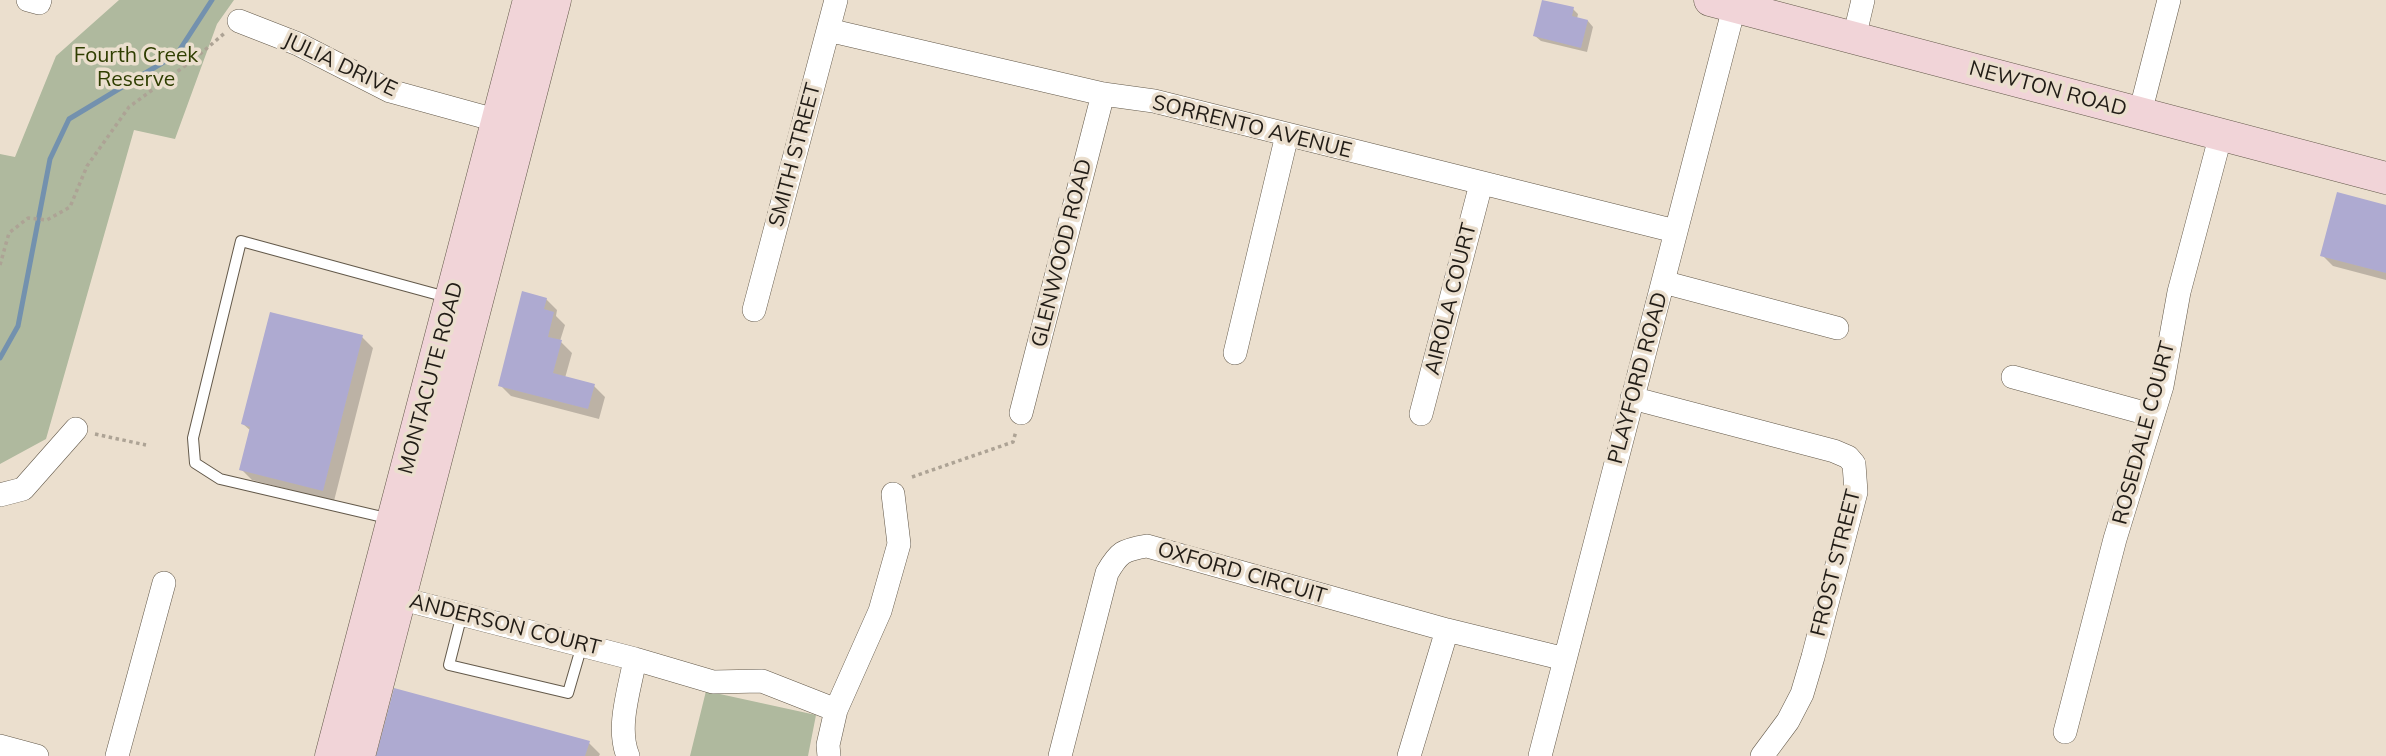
<!DOCTYPE html>
<html>
<head>
<meta charset="utf-8">
<style>
	body { margin:0 }
	canvas { display:block; background:#ebdfce }
</style>
</head>
<body>
<canvas width="2386" height="756"></canvas>
<script>
const g = document.querySelector('canvas').getContext('2d');
g.lineJoin = 'round';
function fillPath(path, color) {
  g.fillStyle = color;
  g.fill(path, 'evenodd');
}
function strokePath(path, color, width, dash) {
  g.strokeStyle = color;
  g.lineWidth = width;
  g.lineCap = dash ? 'butt' : 'round';
  g.setLineDash(dash || []);
  g.stroke(path);
}
function label(font, color, halo, rows, align = 'center') {
  g.font = font + ' Mulish,sans-serif';
  g.lineWidth = 7;
  g.setLineDash([]);
  g.textBaseline = 'middle';
  g.strokeStyle = halo;
  g.fillStyle = color;
  for (const [text, x, y, turn = 0] of rows) {
    g.save();
    g.translate(x, y);
    g.rotate((+turn || 0) * Math.PI / 180);
    g.textAlign = isNaN(turn) ? turn : align;
    if (halo) g.strokeText(text, 0, 0);
    g.fillText(text, 0, 0);
    g.restore();
  }
}
const green = new Path2D(`
	M119 0H234L217 24 175 139 134 130 46 439 0 464V154L15 157 56 56Z
	M706 691 816 715 808 756H690Z`);
const shadow = new Path2D(`
	M1573 9 1578 14 1577 19 1588 21 1593 27 1587 52 1541 41 1535 36Z
	M2386 206V280L2333 266 2322 255Z
	M546 299 557 310 556 316 565 325 560 341 572 353 565 378 594 386 605 397 599 419 511 396 500 385Z
	M362 337 373 348 334 501 252 480 241 469 251 431 243 424Z
	M589 743 600 754 599 756H377Z`);
const stream = new Path2D(`
	M0 358 18 326 50 159 69 119 177 54 212 0`);
const building = new Path2D(`
	M1542 0 1574 7 1572 16 1588 20 1581 48 1533 36Z
	M2337 192 2386 205V273L2320 256Z
	M522 291 547 298 544 309 554 312 548 337 562 340 553 373 595 384 588 409 498 386Z
	M270 312 363 335 323 491 239 470 250 427 241 424Z
	M394 688 590 741 585 756H376Z`);
const path = new Path2D(`
	M0 265 9 233 28 218 47 220 70 207 87 166 129 107 193 60 226 32
	M95 434 146 445
	M912 477 1013 442 1016 431`);
const service = new Path2D(`
	M391 519 220 479 195 463 193 438 241 241 450 298
	M462 614 449 665 568 693 582 645`);
const minor = new Path2D(`
	M28 0 39 3 40 0
	M239 21 298 44 390 91 510 124
	M828 30 1103 94 1154 101 1675 231
	M1854 38 1863 0
	M2140 113 2169 0
	M1663 282 1837 328
	M754 310 836 0
	M1235 353 1287 135
	M2013 377 2152 415
	M1632 398 1834 451 1848 457 1854 464 1856 492 1813 657 1802 694 1788 721 1762 756
	M1021 413 1103 94
	M1421 414 1481 184
	M0 495 23 489 76 429
	M387 595 635 659 713 682 762 681 836 710
	M2065 732 2115 539 2162 386 2179 292 2221 134
	M0 746 37 756
	M117 756 164 583
	M628 756C616 727 630 688 635 659
	M829 756 828 745 836 710 880 611 899 544 893 494
	M1060 756 1107 573C1119 552 1123 550 1147 546L1447 630 1565 659
	M1409 756 1447 630
	M1540 756 1736 0`);
const secondary = new Path2D(`
	M1710 0 2386 178
	M331 756 529 0
	M359 756 555 0`);
const parkNames = [
	["Fourth Creek",136,56],
	["Reserve",136,80]
];
const streetNames = [
	["JULIA DRIVE",340,65,25],
	["NEWTON ROAD",2048,89,15],
	["SORRENTO AVENUE",1252,127,14],
	["SMITH STREET",795,155,-75],
	["GLENWOOD ROAD",1062,253,-76],
	["AIROLA COURT",1451,299,-76],
	["MONTACUTE ROAD",431,378,-75],
	["PLAYFORD ROAD",1638,378,-75],
	["ROSEDALE COURT",2144,433,-75],
	["FROST STREET",1836,563,-76],
	["OXFORD CIRCUIT",1242,573,16],
	["ANDERSON COURT",505,625,14]
];
fillPath(green, '#afb99e');
fillPath(shadow, '#0003');
strokePath(stream, '#7391ae', 5);
fillPath(building, '#aeaad1');
strokePath(service, '#63594a', 12);
strokePath(minor, '#63594a', 24);
strokePath(secondary, '#63594a', 33);
strokePath(path, '#ada395', 3.5, [3.5, 3.5]);
strokePath(service, '#fff', 10);
strokePath(minor, '#fff', 23);
strokePath(secondary, '#f1d4d8', 32);
label('21px', '#2f3e00', '#ebdfce', parkNames);
label('21px', '#211c16', '#ebdfce', streetNames);
</script>
</body>
</html>
